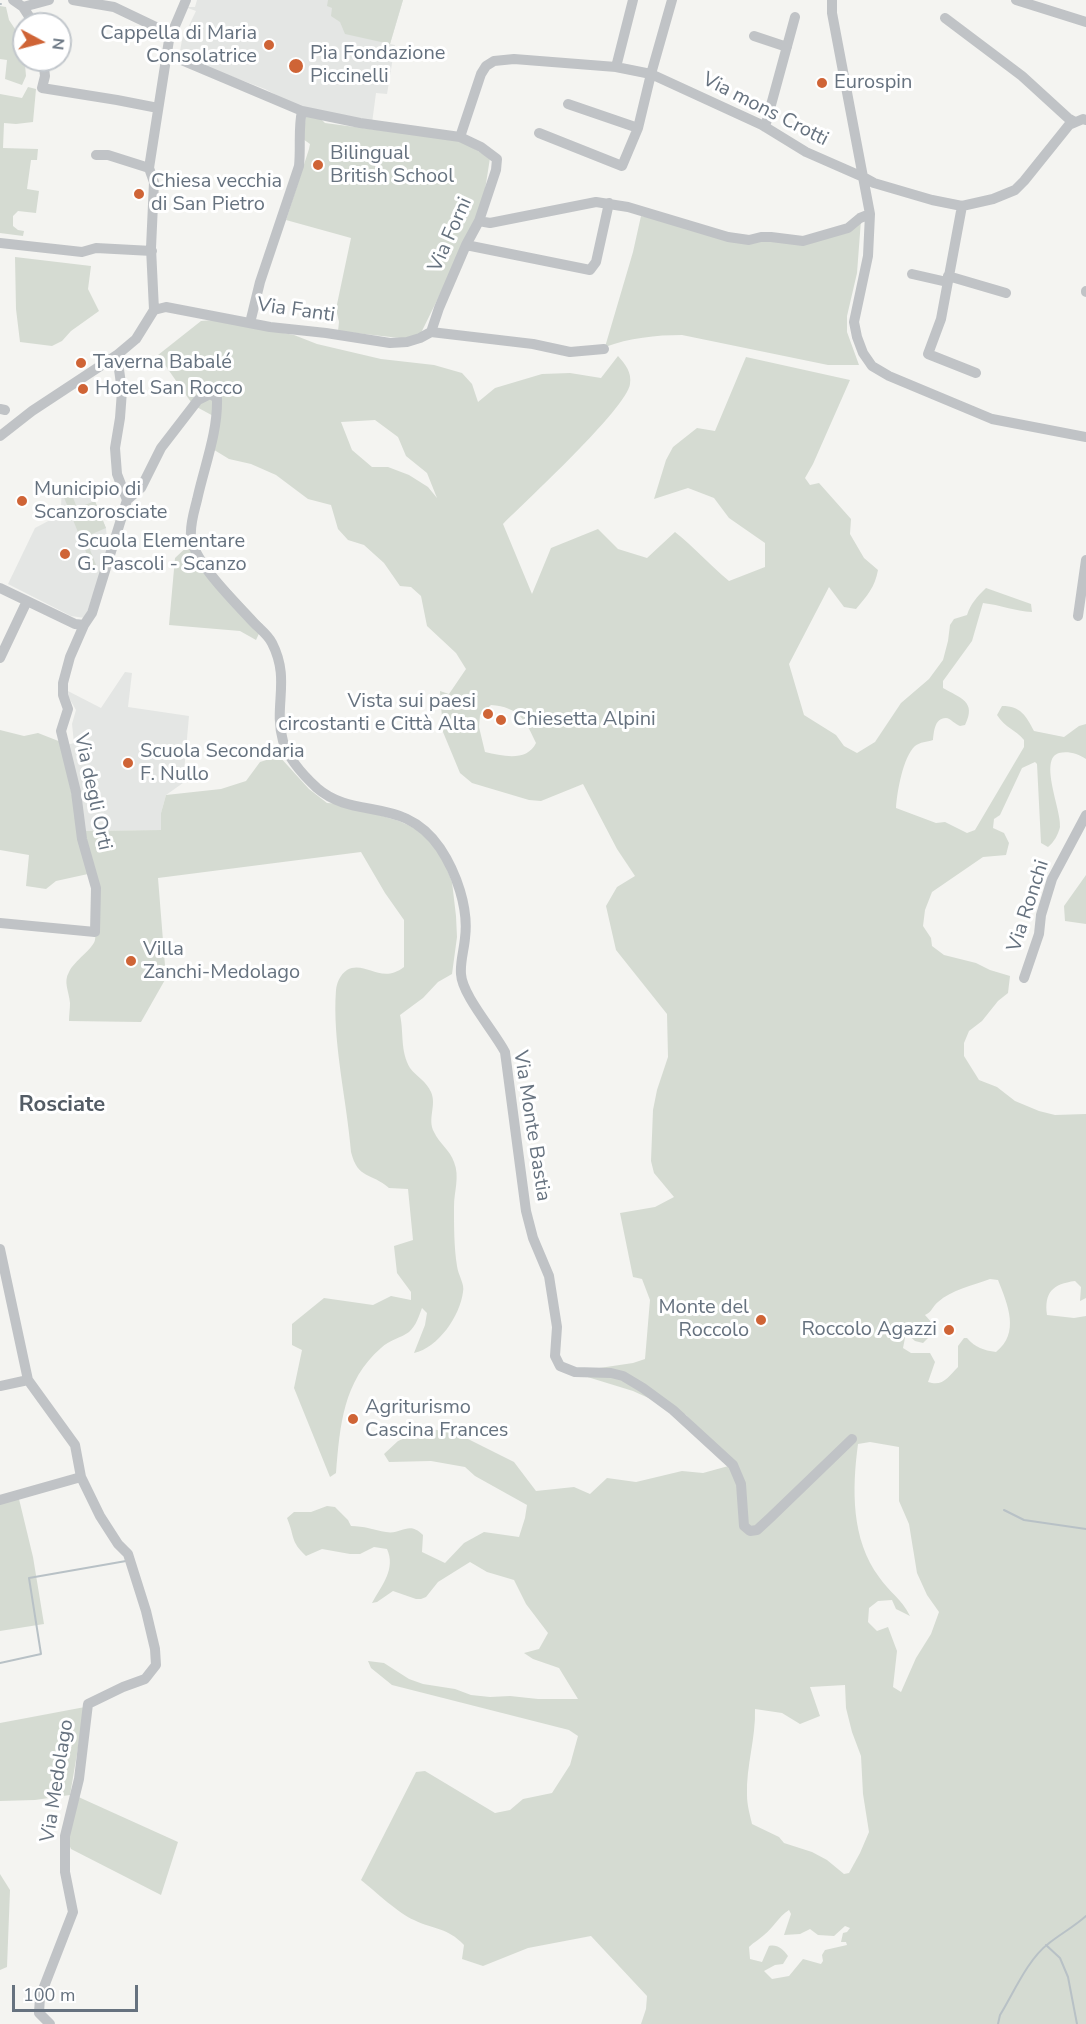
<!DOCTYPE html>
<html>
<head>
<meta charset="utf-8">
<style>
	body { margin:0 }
	#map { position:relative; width:1086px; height:2024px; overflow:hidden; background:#f4f4f1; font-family:"Nunito Sans",sans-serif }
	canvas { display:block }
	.north { position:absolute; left:12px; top:12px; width:60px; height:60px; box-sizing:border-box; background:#fff; border:2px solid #c2c7cc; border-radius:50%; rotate:97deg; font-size:16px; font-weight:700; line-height:24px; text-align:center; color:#66727f }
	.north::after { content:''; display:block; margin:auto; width:21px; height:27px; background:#cf6436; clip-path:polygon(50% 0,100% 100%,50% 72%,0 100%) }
	.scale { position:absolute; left:12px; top:1985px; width:126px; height:27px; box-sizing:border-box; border:3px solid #66727f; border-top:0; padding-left:8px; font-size:18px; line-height:21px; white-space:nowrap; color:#66727f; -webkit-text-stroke:4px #fff; paint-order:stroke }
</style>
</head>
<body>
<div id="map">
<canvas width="1086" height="2024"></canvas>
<div class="north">N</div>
<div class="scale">100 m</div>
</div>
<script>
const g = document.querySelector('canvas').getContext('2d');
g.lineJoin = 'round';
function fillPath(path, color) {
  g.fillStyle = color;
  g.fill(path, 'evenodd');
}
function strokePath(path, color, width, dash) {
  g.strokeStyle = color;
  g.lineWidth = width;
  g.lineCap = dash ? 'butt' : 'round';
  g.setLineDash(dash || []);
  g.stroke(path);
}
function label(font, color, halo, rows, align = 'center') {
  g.font = font + ' "Nunito Sans",sans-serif';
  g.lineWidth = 6;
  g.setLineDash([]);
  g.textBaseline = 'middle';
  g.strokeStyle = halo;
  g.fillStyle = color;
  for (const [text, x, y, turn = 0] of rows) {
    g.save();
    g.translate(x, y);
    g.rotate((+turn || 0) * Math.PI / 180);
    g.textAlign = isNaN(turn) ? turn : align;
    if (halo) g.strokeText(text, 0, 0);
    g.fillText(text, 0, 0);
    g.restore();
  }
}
const built = new Path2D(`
	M197 0H403L390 44 395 45 387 94 376 93 372 123 304 110 265 89 179 57 182 40 196 11 185 7H195Z
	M62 483 95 501 106 528 108 550 85 618 71 616 8 584 35 528 52 519 61 508Z
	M125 672 132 673 128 707 189 716 183 783 166 795 161 813V830L81 831 67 745 74 743 72 724 76 710 64 689 101 708Z`);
const green = new Path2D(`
	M328 0H403L390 44 345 34 340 22 331 16 332 8 327 6Z
	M0 6 6 7 9 20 23 41 26 76 22 85 5 79 7 60 0 59Z
	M28 87 36 89 33 122 16 124 4 123 3 148 38 149 37 160H31L27 189 39 191 36 213 18 211 13 216V226L18 230 24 231 23 236 0 233V94L22 98Z
	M306 116 320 118 325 123 461 141 490 158 485 190 472 229 420 335 408 339 338 331 339 322 336 309 351 238 286 220 309 149 310 144 303 139Z
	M641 216 757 239 800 243 861 220 857 273 847 316V332L859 365H828L682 335C656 335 629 338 605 347L633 252Z
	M15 257 91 266 88 289 99 311 71 331 62 341 52 346 20 342 16 309Z
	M213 320 294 335 317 344 381 359 434 365 462 373 472 384 478 402 495 388 542 374 570 373 601 378 618 356C625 364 632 372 630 384 627 408 525 502 503 524L532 594 551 548 598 529 618 549 647 558 675 532C694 547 710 565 729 581L765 567V543L729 518 714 498 688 488 654 499 666 460 673 447 697 428 715 431 746 357 850 380 813 464 805 478 810 485 819 483 851 519 850 534 864 558 878 570C875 587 867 596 856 609L844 607 829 587 789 664 804 715 836 735 844 746 857 753 875 742 901 703 929 679 943 660 948 641 950 625 954 619 967 615C971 603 977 597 986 588L1031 604 1032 612C1015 611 1000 605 983 603L972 641 943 681V688C960 698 977 701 965 725L960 726C956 725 950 718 946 718 934 718 934 733 933 740 927 742 920 742 915 746 903 757 897 792 896 808L936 823 945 822 967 833 975 830 1024 747V740C1015 729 1005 728 997 715L1002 706C1021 706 1026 716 1034 731L1064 737 1079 726 1086 724V759C1078 754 1069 751 1059 753 1038 759 1062 811 1060 827 1058 835 1054 842 1048 847L1041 843 1037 764 1035 762 1022 768 1000 815 994 819 993 828 1004 833 1009 843 1006 855 983 857 932 892 925 910 923 926 931 938 932 946 944 955 976 963 990 970 1010 976 1008 993 998 1001 982 1021 969 1031 964 1043V1056L979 1080 997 1087 1015 1101 1039 1111 1055 1115 1086 1114V1298L1080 1301 1081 1287 1075 1281C1053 1284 1044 1292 1047 1315L1074 1318 1086 1316V2024H641L646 2009 647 1996 591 1936 528 1948 483 1966 462 1959 464 1945C447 1927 434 1930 414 1920 399 1914 375 1891 361 1880L416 1772 425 1771 495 1813 510 1810 523 1799 552 1793 570 1765 578 1736 569 1730 392 1685 371 1668 368 1661 384 1663 409 1679 423 1684 455 1689 471 1695 490 1697 510 1696 538 1699H578L559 1668 533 1659 524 1653 539 1649 548 1633 526 1604 514 1580 487 1572 470 1562 438 1582 426 1597 421 1599H416L393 1591 377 1602 372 1603C382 1585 396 1569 387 1549L374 1547 360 1554H350L322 1549 306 1556C290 1541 295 1537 287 1518L294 1512H311L327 1506 335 1507 348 1520 351 1526C364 1526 374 1530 386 1532 402 1535 408 1520 423 1535L422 1552 445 1563 464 1543 484 1532 519 1537 525 1518 527 1505 475 1476 465 1467 431 1461 389 1462 384 1454 398 1441 428 1428 460 1435 514 1462 536 1491 574 1487 590 1494 607 1478 636 1482 682 1471 703 1473 732 1465 686 1415 633 1391 581 1375 586 1370 633 1363 645 1359 650 1300 642 1279 633 1277 620 1213 655 1207 674 1197 654 1173 651 1161 653 1110 657 1090 668 1057 667 1014 616 950 606 906 617 887 635 876 617 849 583 784 541 801 529 800 472 783 460 773 443 732 440 691 449 694 466 669 456 653 427 626 421 596 411 587 400 586 384 563 364 545 348 540 338 529 331 505 308 499 276 475 251 464 229 459 211 448 217 418 193 405 158 355 201 321ZM375 420 398 437 406 456 427 473 437 498 428 487 409 475 388 467H372L352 450 341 422ZM491 705C519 707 526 721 536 743 527 762 503 756 485 752L479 727 480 715ZM990 1279 998 1280C1008 1305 1020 1333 996 1352 983 1350 976 1348 967 1338H964L958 1346V1367C948 1377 943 1387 928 1382L935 1362 930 1353H911L903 1348 906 1333 915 1341 923 1343 935 1331 933 1324 925 1315C932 1312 932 1307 938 1302 951 1290 974 1285 990 1279ZM870 1442 899 1447V1501L909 1524 917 1573 927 1595 939 1612 931 1634 916 1658 901 1692 893 1687 897 1651 888 1627 877 1631 868 1622 869 1608 878 1601 892 1600 896 1609 910 1616C901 1598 890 1593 879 1577 851 1539 852 1489 858 1444ZM845 1685 846 1708 852 1732 861 1756 863 1794 869 1832 860 1853 849 1873 844 1874 827 1860 812 1852 784 1843 779 1837 752 1824C750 1815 747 1805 747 1795 746 1766 756 1738 755 1709L782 1713 800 1724 820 1716 810 1687ZM789 1910 791 1914 784 1935 800 1934 810 1929 818 1935 834 1936 845 1926 850 1928 847 1932 843 1933 841 1942H846L847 1945 825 1950 822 1955 823 1961 821 1964 803 1959 789 1976 772 1979 764 1971 775 1965 783 1964 788 1956C783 1949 777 1944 769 1946L762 1962 750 1959 749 1947C754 1942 760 1939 764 1935 774 1927 778 1917 789 1910Z
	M71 492 77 508 95 501 106 528 85 537 98 570 94 572 63 495Z
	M191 543 218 577 263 625 256 640 240 631 169 625 175 558Z
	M0 730 24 736 38 733 61 742 88 874 56 881 46 889 26 886 29 855 0 850Z
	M279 756 309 789 327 803 342 804 399 821 419 830 438 847 452 882 456 916 457 937 452 974 438 982 423 998 400 1015C404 1033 400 1051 410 1068 416 1076 427 1082 431 1092 437 1105 427 1119 434 1132 439 1143 450 1150 454 1162 460 1177 454 1191 454 1207 454 1226 454 1247 457 1266 458 1275 465 1284 463 1292 460 1316 438 1348 414 1353L425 1325 427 1313 422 1308C419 1316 416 1326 409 1332 401 1338 389 1340 381 1348 343 1381 340 1426 336 1473L330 1477 294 1388 302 1350 292 1345V1324L324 1298 373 1305 391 1296 411 1300V1292L397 1273 394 1246 413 1240 408 1189 389 1188C371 1172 358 1180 351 1152 347 1101 332 1041 336 990 337 982 340 975 347 970 365 960 381 985 404 967V920L385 893 361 852 158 878 166 978 141 1022 69 1021C69 1015 70 1009 70 1003 69 991 63 982 69 972 74 961 93 949 95 940 100 905 87 866 81 831L161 830V813L166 795 221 789 246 781 260 762Z
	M1086 875V924L1065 921 1064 906Z
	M19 1499 33 1557 44 1624 0 1631V1503Z
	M85 1707 70 1795 35 1800 0 1801V1723Z
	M74 1795 178 1842 161 1895 71 1849 65 1836Z
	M0 1874 10 1890 7 1967 0 1970Z`);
const stream = new Path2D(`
	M0 4H1
	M1004 1510 1024 1520 1086 1529
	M0 1663 41 1654 29 1578 126 1561
	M1046 1945 1060 1958 1068 1977 1077 2024
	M998 2024 1000 2015C1013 1994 1028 1959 1048 1944 1060 1934 1074 1927 1086 1916`);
const minor = new Path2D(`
	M13 0 23 7 34 24
	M73 0 114 7 158 28 169 40
	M832 0V13L870 214 868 256 854 322 857 337 863 353 872 366 889 376 992 419 1086 437
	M1016 0 1086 22
	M23 7 49 0
	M945 18 1022 76 1068 118 1075 122
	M754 36 787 47
	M167 54 302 111 360 123 460 137 481 147 497 159 496 170 479 221 466 245 439 308 431 332
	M43 60 45 76 42 88 117 100 158 108
	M616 67 633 0
	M568 104 638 128 651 74 672 0
	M765 127 795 17
	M539 133 622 166 638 128
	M460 137 481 74 486 66 494 61 514 59 616 67 651 74 762 125 806 152 863 177 874 183 932 200 962 206 993 199 1015 190 1024 181 1069 125 1083 119 1086 120
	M96 155H108L149 168
	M962 206 941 319 928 354 976 373
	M479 221 490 223 596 202 628 207 728 237 749 240 761 237H771L803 241 848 228 860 218 870 214
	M0 243 82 252 96 248 152 251
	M466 245 590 270 596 262 609 203
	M912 274 947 282
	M948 276 1006 293
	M1086 292V291
	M154 310 166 307 270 327 326 333 390 343 407 342 420 338 431 332
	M250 323 260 282 299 166C301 147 298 129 302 111
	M431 332 533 344 570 352 604 349
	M117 355 122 391 120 418 115 448 117 474 127 500
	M0 409 5 410
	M0 436 32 411 117 355 136 339 154 310 151 248 154 182 149 168 169 40 186 0
	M0 588 75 624 84 625
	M1078 616 1086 560
	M0 658 27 601
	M0 923 95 932 96 888 82 839 76 792 61 731 68 709 63 695V683L70 657 84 625 92 613 127 500 141 488 161 448 198 400 210 394 217 398C218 433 204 467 197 500 194 512 190 524 191 536 193 562 236 603 254 623 260 629 268 635 272 643 291 680 273 706 283 741 288 758 304 776 317 788 355 821 404 795 440 848 456 872 469 908 465 938 464 950 460 962 461 974 462 995 494 1031 505 1052L526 1211 533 1238 549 1276 557 1327 555 1356 560 1366 575 1372 611 1373 623 1376 643 1388 673 1410 733 1465 741 1484 744 1526 750 1531 757 1530 770 1518 852 1439
	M1024 978 1039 934 1041 915 1052 879 1086 815
	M0 1249 28 1380 75 1445 81 1477 100 1516 118 1544 128 1554 146 1611 155 1649 156 1665 145 1679 123 1687 88 1704 79 1779 65 1836V1872L73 1912 40 1997 39 2013 50 2024
	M0 1386 28 1380
	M0 1500 81 1477`);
const markers = [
	[269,45,6,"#cf6436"],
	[296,66,8,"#cf6436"],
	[822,83,6,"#cf6436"],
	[318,165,6,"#cf6436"],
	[139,194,6,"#cf6436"],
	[81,363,6,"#cf6436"],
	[83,389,6,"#cf6436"],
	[22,501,6,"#cf6436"],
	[65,554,6,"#cf6436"],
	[488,714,6,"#cf6436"],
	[501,720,6,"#cf6436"],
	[128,763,6,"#cf6436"],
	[131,961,6,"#cf6436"],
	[761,1320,6,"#cf6436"],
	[949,1330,6,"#cf6436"],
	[353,1419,6,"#cf6436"]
];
const poiNames = [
	["Cappella di Maria",257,34,"right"],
	["Consolatrice",257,57,"right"],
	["Pia Fondazione",310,54],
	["Piccinelli",310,77],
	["Eurospin",834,83],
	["Bilingual",330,154],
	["British School",330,177],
	["Chiesa vecchia",151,182],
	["di San Pietro",151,205],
	["Taverna Babalé",93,363],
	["Hotel San Rocco",95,389],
	["Municipio di",34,490],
	["Scanzorosciate",34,513],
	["Scuola Elementare",77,542],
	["G. Pascoli - Scanzo",77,565],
	["Vista sui paesi",476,702,"right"],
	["circostanti e Città Alta",476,725,"right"],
	["Chiesetta Alpini",513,720],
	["Scuola Secondaria",140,752],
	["F. Nullo",140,775],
	["Villa",143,950],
	["Zanchi-Medolago",143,973],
	["Monte del",749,1308,"right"],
	["Roccolo",749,1331,"right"],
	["Roccolo Agazzi",937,1330,"right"],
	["Agriturismo",365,1408],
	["Cascina Frances",365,1431]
];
const streetNames = [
	["Via mons Crotti",765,110,27],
	["Via Forni",451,235,-66],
	["Via Fanti",296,311,8],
	["Via degli Orti",92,792,78],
	["Via Ronchi",1029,906,-72],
	["Via Monte Bastia",531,1126,81],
	["Via Medolago",58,1781,-81]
];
const quarterNames = [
	["Rosciate",62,1106]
];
fillPath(built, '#e4e6e4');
fillPath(green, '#d5dbd2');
strokePath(stream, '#b8c1c6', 2);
strokePath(minor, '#c0c3c6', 10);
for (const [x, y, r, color] of markers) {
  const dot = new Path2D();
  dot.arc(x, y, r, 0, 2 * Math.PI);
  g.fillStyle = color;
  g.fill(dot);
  strokePath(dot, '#fff', 2);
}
label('20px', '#66727f', '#fff', poiNames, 'left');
label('20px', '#66727f', '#fff', streetNames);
label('bold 22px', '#535c65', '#fff', quarterNames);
</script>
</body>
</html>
